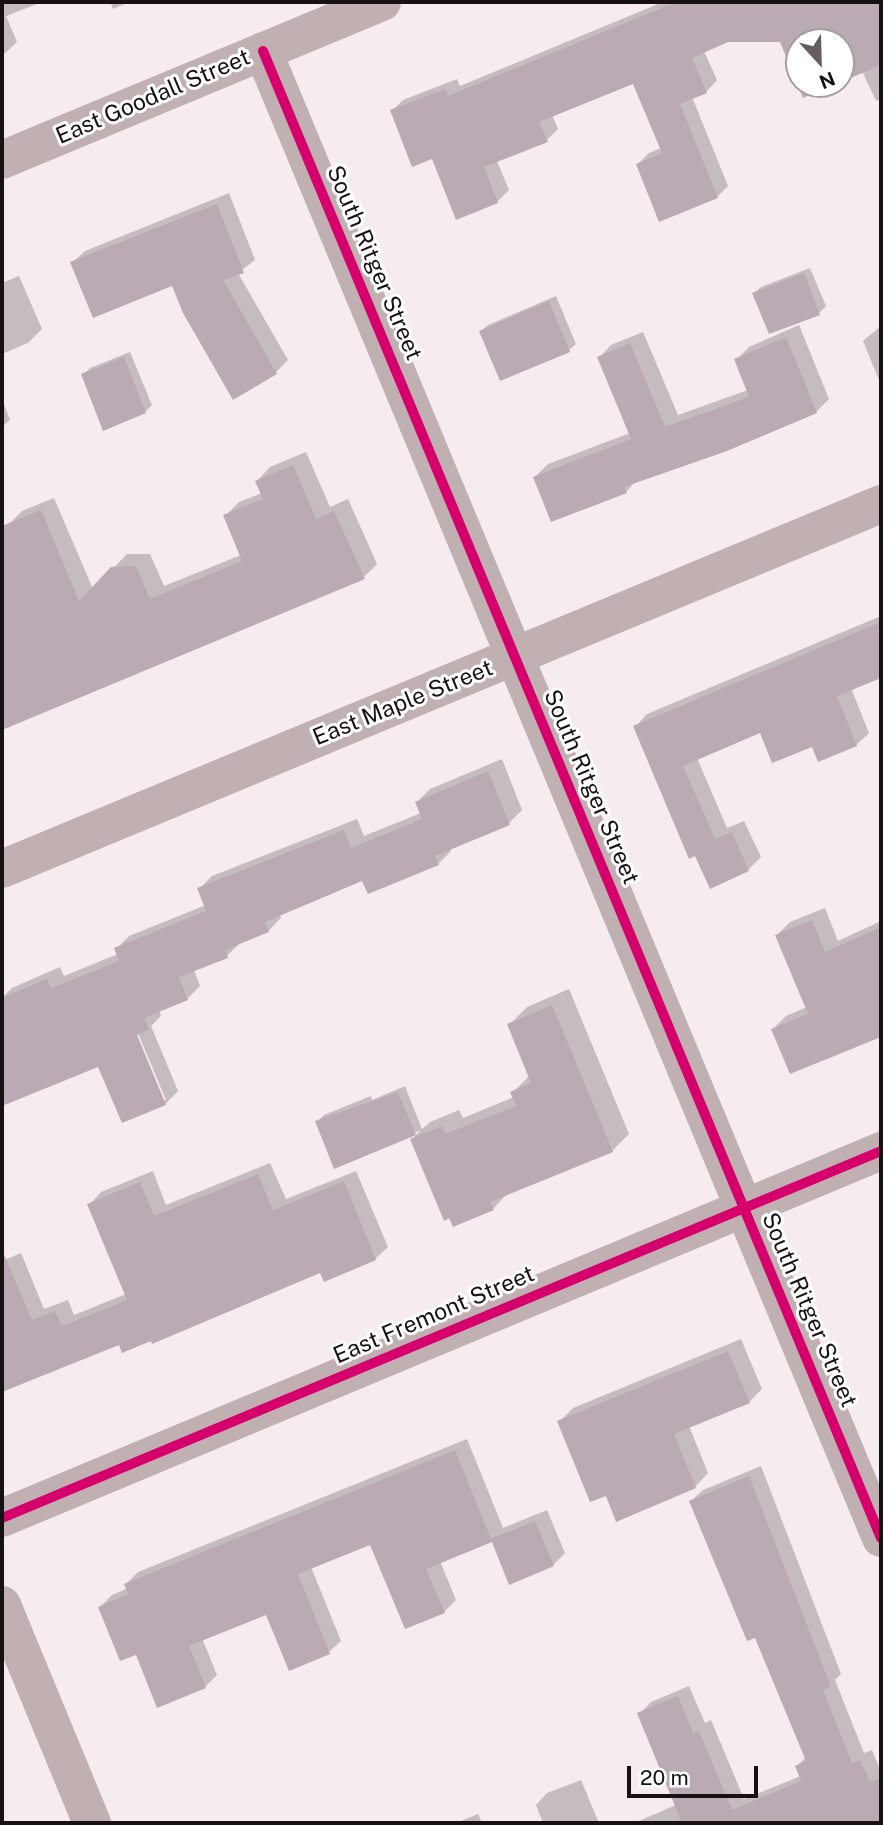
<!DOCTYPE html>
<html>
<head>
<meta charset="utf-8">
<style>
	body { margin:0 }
	#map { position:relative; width:883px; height:1825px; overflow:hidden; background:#f6ebee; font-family:"Public Sans",sans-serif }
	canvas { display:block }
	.frame { position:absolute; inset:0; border:4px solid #181113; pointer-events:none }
	.north { position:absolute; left:785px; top:28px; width:70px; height:70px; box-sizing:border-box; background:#fff; border:2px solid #a3a0a1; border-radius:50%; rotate:158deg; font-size:19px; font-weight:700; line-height:28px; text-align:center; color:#181113 }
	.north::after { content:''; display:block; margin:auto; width:24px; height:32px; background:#665d60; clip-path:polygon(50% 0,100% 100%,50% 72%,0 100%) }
	.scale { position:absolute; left:627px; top:1766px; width:131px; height:32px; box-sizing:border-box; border:4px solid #181113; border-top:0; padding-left:9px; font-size:21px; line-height:24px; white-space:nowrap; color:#181113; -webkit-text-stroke:5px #fff; paint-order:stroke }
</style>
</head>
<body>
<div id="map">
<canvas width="883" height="1825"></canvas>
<div class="frame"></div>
<div class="north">N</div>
<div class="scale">20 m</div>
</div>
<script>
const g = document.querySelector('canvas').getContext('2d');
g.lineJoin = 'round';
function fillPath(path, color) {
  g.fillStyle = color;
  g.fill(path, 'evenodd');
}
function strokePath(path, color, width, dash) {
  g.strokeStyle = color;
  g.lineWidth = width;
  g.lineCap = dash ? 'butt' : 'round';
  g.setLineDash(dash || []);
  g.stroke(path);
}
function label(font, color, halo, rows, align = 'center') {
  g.font = font + ' "Public Sans",sans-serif';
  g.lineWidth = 6;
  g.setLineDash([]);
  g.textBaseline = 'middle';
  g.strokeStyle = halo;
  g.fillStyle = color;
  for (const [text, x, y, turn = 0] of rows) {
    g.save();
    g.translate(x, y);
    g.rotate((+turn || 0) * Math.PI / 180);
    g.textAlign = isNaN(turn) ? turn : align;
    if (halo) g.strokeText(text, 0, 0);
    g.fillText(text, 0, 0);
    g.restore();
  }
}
const shadow = new Path2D(`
	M2 2H42L6 16 17 42 2 56Z
	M110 2H129L113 9Z
	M663 2H881V99L876 101 862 71 841 80V42H799V84L772 20 704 51 717 80 706 92 692 97 728 186 717 197 638 164 649 153 661 148 633 82 552 115 558 129 547 140 497 161 509 190 498 201 457 218 433 157 392 111 403 100 457 79 460 86Z
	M229 193 255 260 238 273 288 360 276 372 234 397 173 283 72 263 85 251Z
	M810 268 826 306 819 313 754 293 761 287Z
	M19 276 42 329 28 343 2 354V283Z
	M556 296 576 344 569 350 481 331 488 325Z
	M799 325 829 399 816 412 636 481 626 492 535 477 548 464 630 433 599 358 611 345 643 332 678 415 748 390 736 360 749 347Z
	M881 326V385L863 341Z
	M130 352 152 405 145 412 83 375 90 368Z
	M2 399 10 420 2 427Z
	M306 452 330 507 348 499 377 564 364 577 2 728V634L45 615 8 525 22 511 54 498 93 589 127 554H150L164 586 241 555 225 516 239 502 262 493 257 481 270 467Z
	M881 616V676L851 688 869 733 856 745 761 730 697 758 727 828 744 821 761 857 748 870 710 887 635 727 647 714Z
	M502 759 522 810 509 823 450 848 451 851 438 864 363 879 280 914 281 918 268 931 240 943 227 956 194 970 200 986 187 999 159 1010 161 1016 151 1026 178 1091 165 1104 99 1064 2 1104V998L12 988 60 967 64 976 118 954 116 949 129 936 206 905 199 889 212 876 357 819 364 836 421 813 417 802 430 789ZM135 1026 166 1100H162L132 1028Z
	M825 908 838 941 881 921V1034L791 1071 773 1029 786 1016 807 1007 777 935 790 922Z
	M569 989 629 1134 612 1151 508 1193 493 1209 412 1139 421 1130 335 1167 317 1122 324 1115 371 1096 372 1100 405 1086 422 1129 430 1122 459 1110 463 1118 514 1097 512 1093 530 1075 509 1025 527 1007Z
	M270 1163 286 1199 356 1171 388 1247 375 1259 321 1270 151 1339 120 1342 7 1388 2 1374V1261L21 1253 44 1309 68 1300 74 1315 126 1294 89 1205 101 1192 153 1171 166 1205Z
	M741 1339 762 1389 749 1402 689 1426 708 1473 695 1487 607 1494 559 1422 573 1408Z
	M467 1439 503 1528 547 1510 565 1553 553 1565 493 1540 440 1561 456 1600 444 1612 371 1543 311 1567 341 1641 329 1652 267 1612 202 1638 217 1675 205 1687 137 1652 100 1607 112 1595 128 1588 126 1584 138 1572Z
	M761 1466 841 1674 835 1680 864 1753 872 1750 881 1772V1823H634L676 1805 639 1714 651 1702 689 1686 705 1723 711 1720 744 1799 801 1776 797 1766 806 1757 756 1636 691 1501 703 1490Z
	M581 1780 599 1823H543L536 1805 547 1793Z
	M478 1814 482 1823H456Z`);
const building = new Path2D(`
	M676 2H881V65L841 82V42H799V84H836L803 98 780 42H728L692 58 707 93 680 104 718 198 659 222 636 164 662 153 633 84 539 122 548 142 484 167 498 203 456 220 432 159 412 167 390 110 446 89 448 96Z
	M217 204 244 273 223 280 277 374 233 400 183 313 172 286 93 318 70 262Z
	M804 273 820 315 769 334 752 293Z
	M549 301 570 352 500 381 479 331Z
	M786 337 817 413 727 451 624 487 627 493 551 522 533 477 631 439 597 357 630 343 665 427 749 397 734 359Z
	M124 357 146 413 103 431 81 374Z
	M293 465 316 519 334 511 365 579 2 730V526L41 510 79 601 111 567 136 566 150 599 242 561 223 515 263 499 255 481Z
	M881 622V678L837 696 857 746 818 762 812 747 772 763 760 733 683 766 715 839 732 832 749 871 710 889 695 856 689 859 633 726Z
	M488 771 510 825 435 856 439 865 368 894 362 881 265 922 269 932 225 950 228 958 179 977 188 1000 144 1018 149 1030 137 1035 166 1105 122 1123 98 1067 2 1106V998L47 979 51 988 119 961 114 948 206 911 197 888 344 830 351 848 422 819 415 802Z
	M812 920 825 952 881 927V1037L790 1074 771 1029 808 1014 775 935Z
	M552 1005 613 1152 490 1202 494 1210 453 1227 449 1218 444 1221 410 1139 442 1126 445 1134 516 1106 510 1092 531 1083 507 1024Z
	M398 1092 416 1135 334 1169 315 1121Z
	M258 1174 273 1210 344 1181 376 1260 324 1282 320 1273 152 1344 151 1341 122 1353 119 1345 2 1392V1250L32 1320 55 1311 62 1326 127 1300 87 1204 140 1182 154 1216Z
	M728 1351 750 1403 674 1434 696 1488 616 1522 606 1496 590 1502 557 1421Z
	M455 1450 491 1539 535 1521 554 1566 509 1585 492 1542 426 1569 445 1613 405 1629 370 1545 298 1574 330 1654 289 1671 266 1615 189 1646 206 1688 157 1708 136 1655 120 1661 98 1607 128 1594 124 1584Z
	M749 1476 831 1687 823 1690 852 1763 860 1760 870 1782 881 1778V1823H682L637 1713 678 1696 693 1733 699 1731 732 1810 801 1781 795 1766 806 1761 755 1638 747 1641 689 1501Z`);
const minor = new Path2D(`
	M263 51 881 1538
	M2 160 382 2
	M2 869 881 504
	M2 1605 92 1823`);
const tertiary = new Path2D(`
	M2 1518 881 1151`);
const cycleway = new Path2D(`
	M263 51 881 1538
	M2 1518 881 1151`);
const streetNames = [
	["East Goodall Street",153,97,-23],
	["South Ritger Street",374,263,67],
	["East Maple Street",403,703,-22],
	["South Ritger Street",591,787,67],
	["South Ritger Street",809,1310,67],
	["East Fremont Street",434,1315,-23]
];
fillPath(shadow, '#0003');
fillPath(building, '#b9aab3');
strokePath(minor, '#c0b0b2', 38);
strokePath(tertiary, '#c0b0b2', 38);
strokePath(cycleway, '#d6006c', 10);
label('23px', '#181113', '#fff', streetNames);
</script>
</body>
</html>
